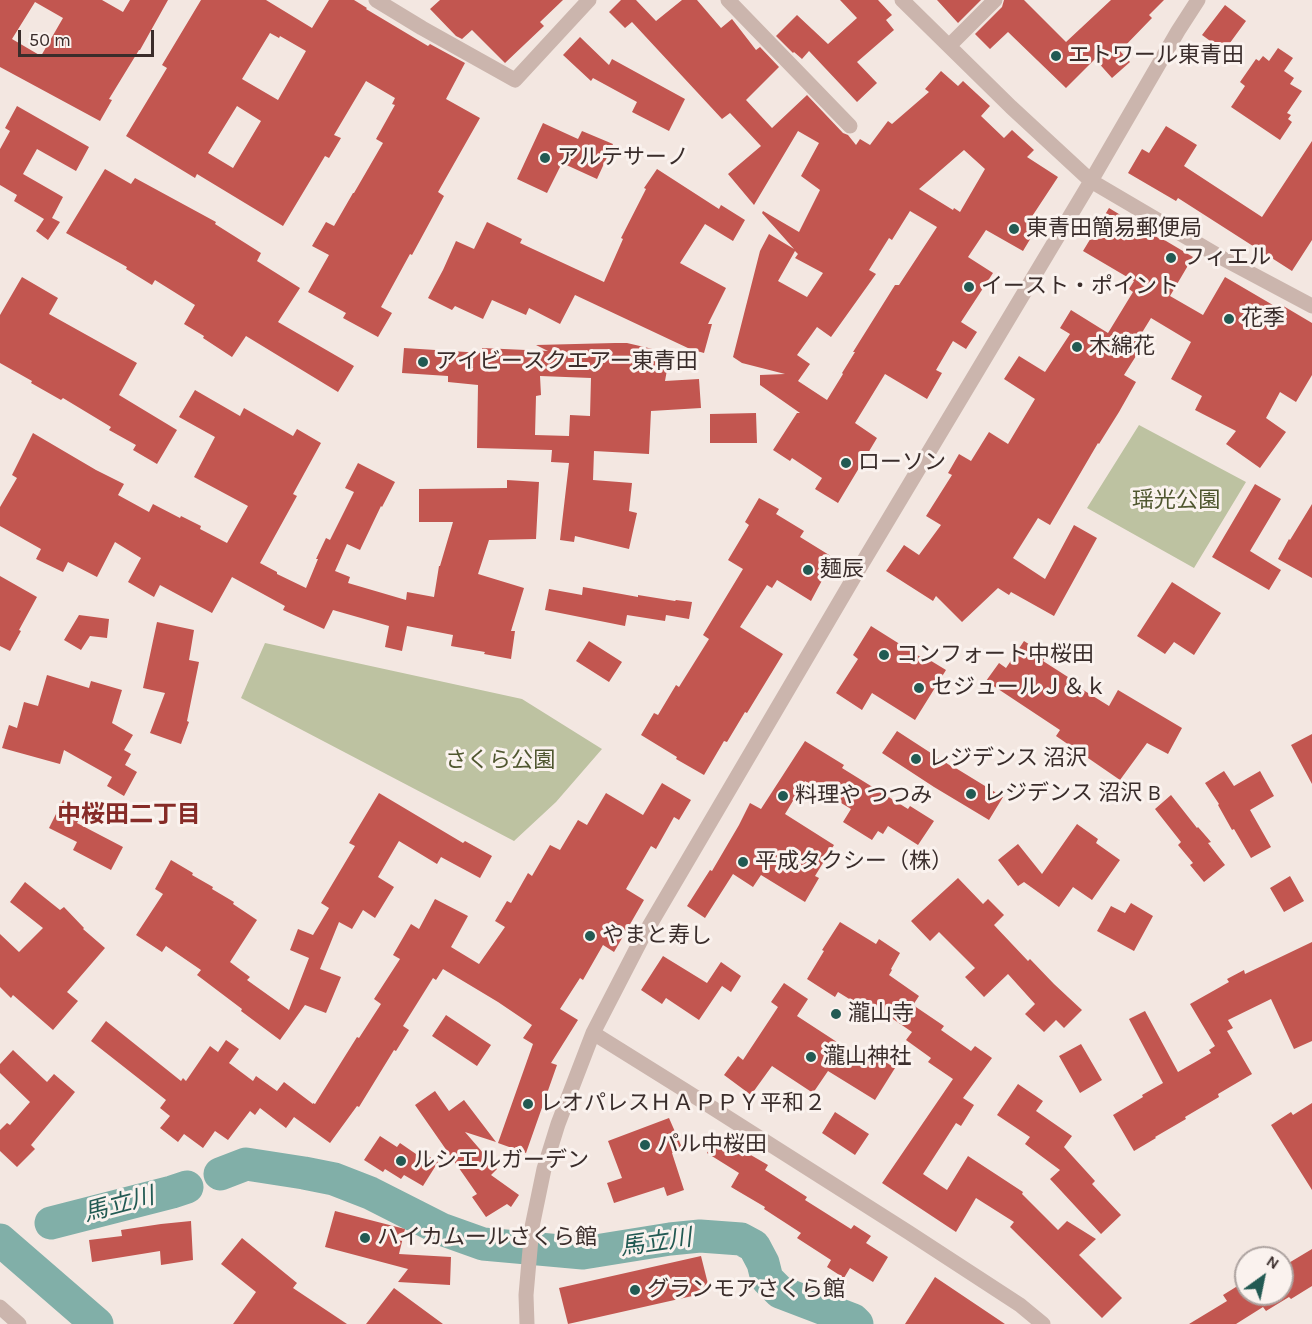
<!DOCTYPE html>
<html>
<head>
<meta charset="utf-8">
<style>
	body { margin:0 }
	#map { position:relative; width:1312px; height:1324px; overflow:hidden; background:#f3e7e1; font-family:Karla,sans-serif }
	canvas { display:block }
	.north { position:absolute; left:1234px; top:1246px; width:60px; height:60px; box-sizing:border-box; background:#faf2ee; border:2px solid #ada3a0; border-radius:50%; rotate:33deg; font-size:16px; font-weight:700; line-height:24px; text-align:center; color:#3a2d2b }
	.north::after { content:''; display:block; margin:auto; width:21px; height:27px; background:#225a53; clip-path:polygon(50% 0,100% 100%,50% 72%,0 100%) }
	.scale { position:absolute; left:18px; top:30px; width:136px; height:27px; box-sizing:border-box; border:3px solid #3a2d2b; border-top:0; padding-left:8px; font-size:18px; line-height:21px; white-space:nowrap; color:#3a2d2b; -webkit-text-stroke:4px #faf2ee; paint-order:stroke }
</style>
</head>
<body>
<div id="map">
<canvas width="1312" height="1324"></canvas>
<div class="north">N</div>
<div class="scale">50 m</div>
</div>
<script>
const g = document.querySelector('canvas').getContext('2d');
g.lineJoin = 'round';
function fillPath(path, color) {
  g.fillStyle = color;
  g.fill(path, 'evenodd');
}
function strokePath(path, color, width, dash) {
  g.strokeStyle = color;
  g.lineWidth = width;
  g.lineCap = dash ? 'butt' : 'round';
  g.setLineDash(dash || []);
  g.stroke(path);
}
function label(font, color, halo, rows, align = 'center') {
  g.font = font + ' Karla,"Noto Sans JP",sans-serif';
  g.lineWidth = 6;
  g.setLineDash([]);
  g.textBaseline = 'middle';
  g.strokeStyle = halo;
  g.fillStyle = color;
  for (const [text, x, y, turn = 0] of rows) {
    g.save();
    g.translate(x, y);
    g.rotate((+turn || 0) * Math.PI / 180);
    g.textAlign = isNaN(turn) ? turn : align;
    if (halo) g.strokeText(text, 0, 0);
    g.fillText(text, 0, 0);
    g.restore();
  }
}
const green = new Path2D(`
	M1139 425 1246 482 1194 568 1087 508Z
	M265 643 522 699 602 749 556 802 514 841 241 698Z`);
const river = new Path2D(`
	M220 1174 246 1164 304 1173 334 1179 370 1193 441 1229 483 1244 583 1253 670 1239 700 1236 741 1239 754 1246 763 1263 767 1279 780 1292 853 1320 857 1324
	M51 1223 172 1192 187 1187
	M0 1240 97 1324`);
const building = new Path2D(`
	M0 0H102L123 12 130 0H168L140 50H139L109 99 112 100 100 121 0 67ZM35 2 63 18 41 56 12 39Z
	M201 0H266L312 28 329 0H354L367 8 366 9 428 46 430 44 465 63 446 99 480 118 438 192 444 196 412 255 410 254 381 307 392 313 378 337 343 318 346 313 308 292 329 255 312 246 326 222 334 226 353 193H354L383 143 376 139 395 105 392 104 395 98 366 81 334 135 341 138 329 158 325 156 283 226 197 174 195 178 126 136 167 68 162 65ZM270 33 279 38 280 36 306 51 278 100 242 79ZM237 106 261 121 233 168 208 153Z
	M440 0H563L540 22 544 26 505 63 472 30 462 39 456 36 430 9Z
	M621 0H636L656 21 682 0H697L721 28 732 19 756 50 760 47 779 67 746 100 772 128 807 95 843 133 848 135 856 145 860 139 870 145 888 121 892 124 929 92 925 89 941 71 958 86 963 81 990 106 981 116 1004 138 1012 130 1034 150 1027 157 1058 177 1029 221 1038 226 1023 251 986 230 968 257 993 273 961 322 977 332 966 349 953 341 936 370 942 373 927 399 885 374 855 423 877 438 838 503 815 489 822 478 792 458 790 461 773 450 797 413H800L760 385V375L785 374 742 363 733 357 760 251 769 234 794 249 762 213 763 211 799 232 820 190 801 176 819 143 798 131 754 205 728 174 761 146 730 113 722 119 632 22 625 28 609 12ZM964 150 985 169 960 212 954 208 953 210 919 189ZM910 211 937 227 899 285H895L853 352H855L842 373 843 374 827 400 798 381 810 364 797 355 817 327 831 337 876 274 869 270 889 238 892 240ZM795 251 798 254 795 258 823 273 807 297 778 281Z
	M840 0H878L892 15 886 20 894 30 857 62 877 83 857 102 809 51 802 59 794 52 793 53 776 36 797 15 828 44 857 18Z
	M937 0H981L958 23Z
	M1004 0H1024L1066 42 1111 0H1164L1149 15 1152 18 1120 51 1130 62 1112 78 1095 59 1066 88 1008 32 990 49 975 34 1002 7Z
	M1225 5 1246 21 1224 51 1202 35Z
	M580 37 609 65 612 59 685 99 669 131 632 112 637 102 593 78 591 81 563 55Z
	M1278 48 1293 58 1284 71 1294 78 1290 84 1302 91 1287 113 1291 115 1288 119 1292 122 1280 140 1231 107 1245 86 1240 82 1256 59 1259 61 1263 56 1269 61Z
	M17 106 89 147 76 171 37 149 23 174 63 197 52 218 60 222 48 240 36 231 44 219 14 201 17 195 0 185V149L10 131 5 128Z
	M543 123 578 139 582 131 613 144 597 179 562 163 547 193 517 179Z
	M1166 126 1197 145 1184 166 1262 217 1312 141V240L1292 271 1178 198 1176 201 1128 173 1142 149 1149 153Z
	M105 169 131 184 135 178 216 222 215 224 261 253 257 261 300 288 278 322 354 366 338 392 246 336 232 357 203 338 204 336 184 324 195 305 155 280 152 285 126 269 127 267 66 233Z
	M657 169 719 209 721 205 745 220 733 241 705 224 680 263 726 288 708 324H712L704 353 690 349 575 295 560 324 529 308 526 315 492 300 483 319 455 306 452 310 428 298 443 270 456 241 474 249 487 222 522 239 520 243 604 282 623 239 621 238 646 189 644 188Z
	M1109 208 1160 239 1161 238 1193 257 1170 296 1203 315 1225 277 1278 308 1280 304 1312 323V375L1296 402 1280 392 1266 418 1286 432 1260 468 1226 444 1236 431 1195 410 1202 396 1171 379 1191 342 1151 318 1135 344 1141 348 1124 375 1136 382 1119 412 1099 444 1098 443 1050 525 1038 518 1013 558 1045 579 1074 525 1097 538 1054 616 1011 592 1009 595 998 588 962 622 936 596 933 601 886 571 904 545 919 555 941 525 926 516 952 475 948 473 959 454 971 461 989 432 1008 444 1035 399 1004 379 1019 356 1045 372 1070 334 1060 328 1071 310 1108 333 1133 292 1129 289 1134 281 1083 251Z
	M22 277 58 298 49 314 137 363 119 395 177 430 157 464 133 450 136 445 109 430 111 427 63 398 61 400 31 383 32 381 0 363V315Z
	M615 343H627L670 353 665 381 699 379 701 408 651 411 649 454 594 451 593 480 632 483 629 511 637 513 629 549 575 536 574 542 560 540 569 463 551 462 552 450 477 448 478 385 448 382V376L402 373 404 348 482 353V348L548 351 536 345ZM540 376 591 378 590 416 570 415 569 436 535 435 536 396 541 395Z
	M195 390 240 416 244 408 293 436 297 429 321 443 293 494 297 496 260 563 277 572V574L306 588 318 559H316L326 538 330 540 354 492 345 488 358 463 395 482 382 507 381 506 360 550 347 544 335 571 350 577 348 583 406 600 407 592 434 597 439 566H440L453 522H419V489L507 488V480L539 482 536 539 489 540 478 574 524 588 511 631H515L511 659 484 654 485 652 451 646 453 635 407 626 402 651 385 647 389 626 333 610 324 629 283 610 285 606 232 577 212 613 160 585 154 597 128 582 141 558 115 542 97 577 68 562 63 572 36 559 41 549 0 526V507L17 478 12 475 33 433 96 470 124 484 118 495 149 512 153 504 180 518 181 516 201 526 200 529 227 543 248 506 194 477 215 437 179 417Z
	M756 413 757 443H710V414Z
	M1255 484 1281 499 1250 551 1281 570 1269 590 1212 557Z
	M759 498 779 509 776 514 804 531 800 537 834 558 811 601 777 580 772 588 767 585 740 627 783 654 747 713 745 712 727 742 724 741 704 775 676 759 677 757 641 735 654 713 658 715 676 685 679 687 709 639 703 635 743 569 728 560 749 525 745 522Z
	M1312 504V578L1278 559 1289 539 1290 540Z
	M0 576 37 597 19 630 21 631 10 651 0 646Z
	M1172 582 1221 613 1194 655 1174 642 1165 654 1137 636Z
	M583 587 638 597V595L675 601 676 600 692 602 689 619 666 615 665 621 627 615 625 626 545 610 549 589 582 595Z
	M79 615 109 619 107 638 90 636 81 650 64 640Z
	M157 622 194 630 189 660 199 662 187 721 189 722 181 744 150 733 165 693 143 688Z
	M871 626 922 658 923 656 946 670 915 720 872 693 862 710 836 693 858 659 853 655Z
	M589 641 622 662 609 682 576 661Z
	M1024 641 1047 656 1043 661 1082 686 1080 688 1109 706 1118 690 1182 728 1168 754 1147 743 1120 780 1056 736 1060 730 986 681 999 663 1006 668Z
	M47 675 89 688 91 681 122 690 112 723 133 735 124 750 131 754 125 765 137 772 124 796 107 786 112 777 64 750 60 764 2 748 9 725 17 728 24 702 38 706Z
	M897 731 954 768V767L1003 797 989 820 934 787 882 753Z
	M1312 734V784L1291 745Z
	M805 741 844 765 842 768 908 809 910 806 934 821 918 845 888 826 883 834 878 831 872 840 843 822 851 809 805 781 785 814 834 845 815 876 819 878 805 902 761 875 753 887 733 874 705 918 687 906 710 870 712 871 739 825 750 803 761 809Z
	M1224 771 1234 786 1260 771 1274 796 1250 810 1271 847 1251 858 1234 829 1232 830 1218 805 1219 804 1205 783Z
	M662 783 691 800 679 820 674 817 656 849 651 846 626 889 644 900 614 952 603 945 583 980 580 978 560 1009 578 1020 551 1063 557 1065 526 1153 498 1143 533 1044 523 1038 532 1025 498 1002 443 969 436 980 433 978 403 1026 409 1030 396 1051 394 1050 359 1107 357 1106 330 1143 294 1117 286 1128 260 1108 255 1115 250 1111 228 1140 215 1131 203 1148 184 1134 178 1142 160 1128 170 1116 160 1108 166 1100 91 1041 106 1021 181 1081 183 1078 186 1081 210 1046 218 1052 226 1040 239 1049 229 1063 253 1081 256 1076 277 1091 284 1082 313 1104V1103L315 1104 357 1037 359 1038 381 1004 374 999 400 959 393 955 411 924 419 929 435 899 468 916 451 947 479 964 505 927 495 921 507 901 511 903 528 873 532 876 550 845 560 850 578 820 587 825 606 793 643 815Z
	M379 793 463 843 465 841 492 856 480 878 441 857 437 864 399 841 378 877 394 887 375 918 363 910 352 929 339 922 320 969 341 977 326 1013 305 1005 280 1040 241 1011 242 1009 197 975 201 970 166 946 162 952 136 935 163 894 155 889 171 860 193 873 192 875 213 887 212 889 234 902 233 904 257 920 230 962 250 977 247 980 289 1010 309 958 290 950 298 929 313 935 329 908 321 903 355 846 349 843Z
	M1171 795 1197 828 1198 827 1211 842 1208 843 1225 865 1204 882 1190 865 1193 863 1178 845 1181 842 1155 809Z
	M63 800 84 810 77 823 123 847 111 870 73 850 77 842 49 828Z
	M1077 824 1098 839 1096 843 1120 860 1092 900 1073 887 1059 907 1024 882 1018 886 998 860 1018 844 1042 874Z
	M1290 876 1304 901 1284 912 1270 888Z
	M958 878 983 904 988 899 1004 915 994 925 1028 961 1030 959 1054 984 1082 1010 1064 1028 1056 1020 1044 1032 1025 1014 1035 1004 1008 974 984 997 965 977 975 968 939 932 930 941 911 921Z
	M25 882 60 910 64 907 84 928 83 929 105 948 67 992 78 1001 53 1030 13 995 11 998 0 987V934L19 952 43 928 10 902Z
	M1131 903 1153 916 1134 951 1097 931 1111 906 1125 913Z
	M840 922 876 944 879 939 900 953 891 969 892 970 889 975 919 996 913 1005 944 1026 941 1030 971 1051 975 1046 992 1058 963 1098 974 1105 961 1126 956 1123 923 1174 947 1190 968 1156 1023 1192 1022 1194 1058 1230 1067 1221 1096 1239 1079 1255 1122 1298 1102 1318 1010 1227 1014 1222 976 1198 956 1232 882 1183 953 1079 928 1062 931 1058 906 1040 912 1032 871 1004 867 1010 838 992 835 997 807 979 824 951 822 950Z
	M1312 942V1041L1294 1049 1271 999 1228 1020 1233 1028 1227 1031 1252 1074 1218 1094 1219 1097 1185 1117 1186 1119 1155 1137 1156 1138 1134 1151 1113 1115 1143 1097 1142 1095 1163 1083 1129 1019 1145 1011 1178 1072 1211 1053 1209 1050 1215 1046 1190 1004 1229 982 1227 979 1244 970 1245 974Z
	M663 956 707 983 721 962 741 976 731 992 722 986 699 1020 666 998 662 1004 641 990Z
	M784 983 808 999 797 1016 863 1059 868 1051 895 1068 875 1100 828 1071 813 1093 772 1066 751 1095 724 1075 738 1056 743 1060 778 1007 771 1002Z
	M446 1015 491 1045 477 1066 432 1036Z
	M1081 1044 1102 1080 1080 1093 1059 1056Z
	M13 1050 47 1082 54 1074 75 1092 31 1145 35 1149 17 1167 0 1151V1130L7 1123 10 1125 30 1102 0 1073V1064Z
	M1018 1084 1043 1101 1036 1111 1072 1136 1064 1147 1095 1181 1092 1184 1121 1215 1101 1234 1050 1179 1060 1170 1025 1144 1030 1137 997 1115Z
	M435 1091 449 1111 464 1100 496 1142 465 1132 497 1169 491 1175 519 1195 511 1207 507 1204 486 1217 472 1197 477 1194 415 1105Z
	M1312 1103V1190L1271 1125 1291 1112 1293 1115Z
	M835 1112 869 1134 855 1155 822 1133Z
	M669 1118 683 1150 672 1153 684 1190 667 1196 664 1187 614 1203 607 1183 622 1178 608 1141Z
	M380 1136 397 1147 400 1143 416 1154 419 1150 438 1162 423 1186 404 1175 401 1179 385 1169 383 1172 364 1160Z
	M718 1136 768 1165 765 1170 807 1197 805 1200 851 1229 854 1225 871 1236 866 1243 888 1257 873 1282 850 1268 844 1278 827 1267 831 1260 797 1238 801 1233 764 1209 765 1207 731 1187 739 1173 707 1153Z
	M335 1211 405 1229 399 1254 451 1257 450 1285 398 1282 408 1269 325 1247Z
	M191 1221 193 1260 161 1265 160 1251 92 1262 89 1240 122 1236 121 1230 161 1224Z
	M242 1238 297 1283 293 1288 347 1324H233L256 1292 221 1264Z
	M1312 1249V1286L1291 1299 1289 1297 1266 1311 1263 1307 1236 1324H1189L1227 1301 1223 1295 1244 1282 1246 1286V1294H1282V1267Z
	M701 1256 710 1292 568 1324 559 1288Z
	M935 1277 1005 1324H905Z
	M394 1288 443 1324H366Z`);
const minor = new Path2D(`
	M376 0 422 28 515 80 589 0
	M728 0 850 126
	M902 0 1011 107 1091 181 1222 258 1312 306
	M949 46 995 0
	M593 1033 686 1091 908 1232 1020 1305 1043 1324
	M0 1307 19 1324
	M527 1324 526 1295 532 1227 544 1169 558 1124 593 1033 641 940 860 567 1091 181 1178 31 1198 0`);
const markers = [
	[1056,56,6,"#225a53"],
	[545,158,6,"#225a53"],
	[1014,229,6,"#225a53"],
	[1171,258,6,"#225a53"],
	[969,287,6,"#225a53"],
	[1229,319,6,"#225a53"],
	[1077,347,6,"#225a53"],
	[423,362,6,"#225a53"],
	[846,463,6,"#225a53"],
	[808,570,6,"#225a53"],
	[884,655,6,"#225a53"],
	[919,688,6,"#225a53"],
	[916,759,6,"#225a53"],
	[971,794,6,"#225a53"],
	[783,796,6,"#225a53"],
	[743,862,6,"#225a53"],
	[590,936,6,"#225a53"],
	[836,1014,6,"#225a53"],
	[811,1057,6,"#225a53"],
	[528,1104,6,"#225a53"],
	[645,1145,6,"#225a53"],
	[401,1161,6,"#225a53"],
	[365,1238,6,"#225a53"],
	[635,1290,6,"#225a53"]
];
const poiNames = [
	["エトワール東青田",1068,56],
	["アルテサーノ",557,158],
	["東青田簡易郵便局",1026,229],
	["フィエル",1183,258],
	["イースト・ポイント",981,287],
	["花季",1241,319],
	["木綿花",1089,347],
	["アイビースクエアー東青田",435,362],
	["ローソン",858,463],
	["麺辰",820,570],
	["コンフォート中桜田",896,655],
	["セジュールＪ＆ｋ",931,688],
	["レジデンス 沼沢",928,759],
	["レジデンス 沼沢 B",983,794],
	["料理や つつみ",795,796],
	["平成タクシー（株）",755,862],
	["やまと寿し",602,936],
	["瀧山寺",848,1014],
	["瀧山神社",823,1057],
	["レオパレスＨＡＰＰＹ平和２",540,1104],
	["パル中桜田",657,1145],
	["ルシエルガーデン",413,1161],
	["ハイカムールさくら館",377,1238],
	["グランモアさくら館",647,1290]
];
const parkNames = [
	["瑶光公園",1176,501],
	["さくら公園",500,761]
];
const neighbourhoodNames = [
	["中桜田二丁目",129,815]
];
const waterNames = [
	["馬立川",119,1205,-15],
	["馬立川",656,1243,-8]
];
fillPath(green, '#bdc2a1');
strokePath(river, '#81afa8', 33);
fillPath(building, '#c25650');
strokePath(minor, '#cbb5ad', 15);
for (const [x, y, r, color] of markers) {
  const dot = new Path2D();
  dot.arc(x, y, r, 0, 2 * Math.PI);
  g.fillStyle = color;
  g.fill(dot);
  strokePath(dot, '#faf2ee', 2);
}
label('22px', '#3a2d2b', '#faf2ee', poiNames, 'left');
label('22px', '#505730', '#faf2ee', parkNames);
label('bold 24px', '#862b27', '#faf2ee', neighbourhoodNames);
label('italic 24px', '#225a53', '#faf2ee', waterNames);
</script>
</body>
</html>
